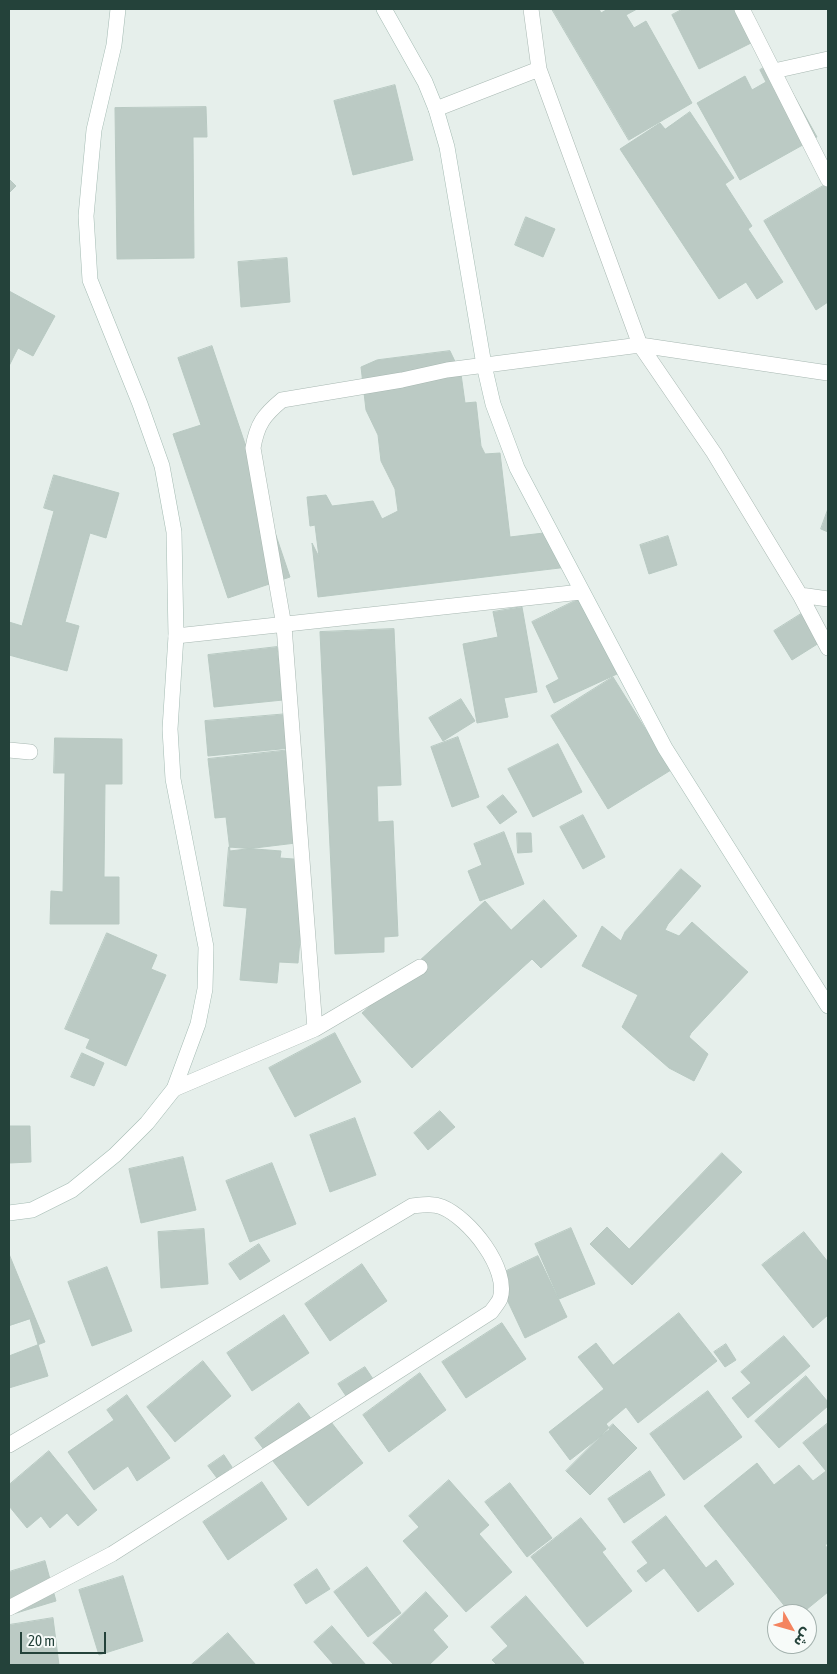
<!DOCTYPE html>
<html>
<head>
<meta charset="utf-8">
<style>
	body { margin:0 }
	#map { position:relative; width:837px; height:1674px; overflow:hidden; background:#e6efeb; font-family:"Asap Condensed","Noto Sans Arabic",sans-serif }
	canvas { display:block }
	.frame { position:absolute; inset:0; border:10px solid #24423a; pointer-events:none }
	.north { position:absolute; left:767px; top:1604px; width:50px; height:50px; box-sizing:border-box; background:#f7fbf9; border:1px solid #a3b1ad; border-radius:50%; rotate:128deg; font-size:14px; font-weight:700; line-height:20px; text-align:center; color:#24423a }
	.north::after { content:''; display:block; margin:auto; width:18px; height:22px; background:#f4845f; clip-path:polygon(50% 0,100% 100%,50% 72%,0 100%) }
	.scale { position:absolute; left:20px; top:1632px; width:86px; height:22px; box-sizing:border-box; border:2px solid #24423a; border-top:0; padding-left:6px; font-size:15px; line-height:18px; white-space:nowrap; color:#24423a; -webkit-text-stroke:4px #f7fbf9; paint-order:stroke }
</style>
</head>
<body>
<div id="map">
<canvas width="837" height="1674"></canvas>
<div class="frame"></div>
<div class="north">ش</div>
<div class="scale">20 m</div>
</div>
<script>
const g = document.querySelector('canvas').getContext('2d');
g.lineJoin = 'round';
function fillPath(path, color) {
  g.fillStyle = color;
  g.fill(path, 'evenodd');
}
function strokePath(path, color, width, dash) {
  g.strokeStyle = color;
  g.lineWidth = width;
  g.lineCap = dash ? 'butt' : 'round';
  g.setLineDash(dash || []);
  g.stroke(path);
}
const building = new Path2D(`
	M552 9H599L601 13 608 9H637L626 15 634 28 646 21 692 103 629 140Z
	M683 9H744L759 39 699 69 672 15Z
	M775 61 817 137 740 180 697 103 745 76 752 90 766 82 760 70Z
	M395 85 413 160 353 175 334 101Z
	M206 107 207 137H193L194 258 117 259 115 108Z
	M690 112 734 178 725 184 752 226 748 229 783 282 757 299 746 282 719 299 620 149 660 123 665 129Z
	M9 179 16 186 9 193Z
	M828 183V302L816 310 764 221Z
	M526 217 555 229 543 257 515 245Z
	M287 258 290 302 241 307 238 262Z
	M9 291 55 316 33 356 18 348 9 366Z
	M212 346 290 577 228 598 173 434 201 425 178 358Z
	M450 351 461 374 465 403 476 402 481 446 485 454 500 453 510 537 552 532 568 567 318 597 312 543 319 557 315 525 310 526 307 497 326 495 332 506 373 501 382 519 398 511 395 489 381 461 378 435 366 410 361 367 377 360Z
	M54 475 119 493 106 538 90 533 65 622 79 626 67 671 9 655V622L22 626 54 511 44 508Z
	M828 509V532L821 529Z
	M668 536 677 565 649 574 640 545Z
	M581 598 617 674 554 703 546 686 559 679 532 622Z
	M522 607 537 692 504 698 508 717 477 723 463 644 498 637 493 612Z
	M801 614 819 643 792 660 774 631Z
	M394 629 401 785 377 786 378 822 393 821 398 936 384 937V952L335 954 320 632Z
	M277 647 283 700 214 707 208 655Z
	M613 677 671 770 608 809 551 716Z
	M461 699 475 721 443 741 429 718Z
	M288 714 291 748 208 756 205 721Z
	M458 737 479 797 452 807 431 747Z
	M55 738 122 739V784H105L104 877H119V924H50L51 891 63 892 65 773H54Z
	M558 744 582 792 533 817 508 769Z
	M290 750 304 842 230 851 226 817 215 818 208 759Z
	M503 795 517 812 500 824 487 807Z
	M583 815 605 857 583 869 560 827Z
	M504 832 524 884 480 901 468 871 482 865 474 844Z
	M517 833H531L532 852 518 853Z
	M229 847 281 851 280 858 307 860 298 963 279 962 277 983 240 980 247 908 224 906Z
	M681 869 701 886 668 924 665 930 679 936 692 922 748 972 691 1033 689 1037 708 1054 694 1081 669 1068 622 1027 638 995 582 966 602 926 621 941 625 932Z
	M544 900 577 936 541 968 532 959 412 1068 362 1013 485 901 511 930Z
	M107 933 157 955 151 969 166 975 126 1066 86 1048 90 1039 65 1029Z
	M335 1033 361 1082 295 1117 269 1068Z
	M82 1053 104 1063 94 1086 71 1077Z
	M440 1111 455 1127 428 1150 414 1133Z
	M355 1118 376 1175 330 1192 310 1135Z
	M9 1126H30L31 1162 9 1163Z
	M722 1153 742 1172 632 1285 590 1244 607 1227 629 1249Z
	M183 1157 196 1210 141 1223 129 1169Z
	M272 1163 296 1224 250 1242 226 1181Z
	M571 1228 595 1284 559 1299 535 1244Z
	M204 1229 208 1284 161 1288 158 1232Z
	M804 1232 828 1262V1315L813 1328 762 1265Z
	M259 1244 270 1261 240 1280 229 1264Z
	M9 1254 45 1342 9 1356Z
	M538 1256 567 1317 525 1338 496 1276Z
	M362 1264 387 1301 330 1341 305 1304Z
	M107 1267 132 1331 92 1346 68 1282Z
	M679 1313 717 1361 638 1423 626 1407 606 1424 610 1429 570 1460 549 1432 604 1389 578 1357 596 1343 613 1365Z
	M284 1315 309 1353 252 1391 227 1353Z
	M30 1319 48 1376 9 1388V1326Z
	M502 1323 526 1359 466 1398 442 1362Z
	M784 1336 810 1366 748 1418 732 1398 751 1383 741 1372Z
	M726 1344 736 1360 725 1367 714 1352Z
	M203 1361 231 1396 175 1442 147 1407Z
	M365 1367 373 1379 346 1396 338 1384Z
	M420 1373 446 1410 389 1452 363 1415Z
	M806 1376 828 1402V1406L779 1448 755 1421Z
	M708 1391 742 1437 684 1480 650 1434Z
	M127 1395 170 1458 137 1481 128 1466 94 1490 68 1452 114 1420 107 1410Z
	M299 1403 313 1421 324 1413 363 1463 308 1506 255 1438Z
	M828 1423V1543L825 1545 828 1549V1592L801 1614H791L704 1506 757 1463 774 1485 799 1465 813 1481 826 1471 803 1443Z
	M613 1424 637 1448 590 1495 566 1471Z
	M49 1451 97 1510 78 1526 67 1513 50 1528 41 1516 27 1528 9 1506V1485Z
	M224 1455 232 1467 217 1478 208 1466Z
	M650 1471 665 1495 624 1523 608 1499Z
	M449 1480 489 1525 479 1534 512 1572 466 1612 403 1541 419 1527 409 1516Z
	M262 1482 287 1519 228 1560 203 1522Z
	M510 1483 552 1538 527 1557 485 1502Z
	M666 1516 706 1568 716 1560 734 1584 698 1612 664 1568 646 1582 637 1571 648 1563 632 1542Z
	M581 1518 606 1549 602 1552 632 1591 587 1627 531 1557Z
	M45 1561 56 1601 13 1614 9 1598V1572Z
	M367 1567 401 1613 368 1637 334 1592Z
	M317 1569 330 1589 306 1604 294 1585Z
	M123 1576 143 1641 99 1655 79 1590Z
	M426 1592 448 1616 433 1630 448 1647 429 1665H394L373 1643Z
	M526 1596 584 1663 581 1665H497L492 1660 508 1646 491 1627Z
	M53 1618 59 1665H9V1625Z
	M332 1626 366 1665H334L314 1642Z
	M228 1633 256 1665H191Z`);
const street = new Path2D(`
	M531 9 539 69 640 345 714 453 800 595 828 648
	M742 9 828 179
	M774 71 828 59
	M436 109 539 69
	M800 595 828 599
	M176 636 581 592
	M9 750 30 752
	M315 1029 284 626 253 448C257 424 264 415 282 400L402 380 447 370 640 345 828 373
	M174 1089 315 1029 420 967
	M9 1445 412 1206C422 1205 432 1203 442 1207 469 1218 510 1269 500 1299 498 1303 494 1308 491 1312L112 1554 9 1608`);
const secondary = new Path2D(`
	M384 9 425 82 436 109 447 147 484 365 493 404 517 468 665 748 828 1006
	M9 1213 32 1210 72 1190 115 1155 147 1123 174 1089 198 1024 205 989 206 947 173 779 170 729 176 636 174 532 162 466 140 404 90 280 86 216 94 130 114 45 118 9`);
fillPath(building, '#bbcac4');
strokePath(building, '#b8c9c2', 1);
strokePath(street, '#a8b8b2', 16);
strokePath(secondary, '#a4bbb3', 16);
strokePath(street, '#fff', 15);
strokePath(secondary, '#fff', 15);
</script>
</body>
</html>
